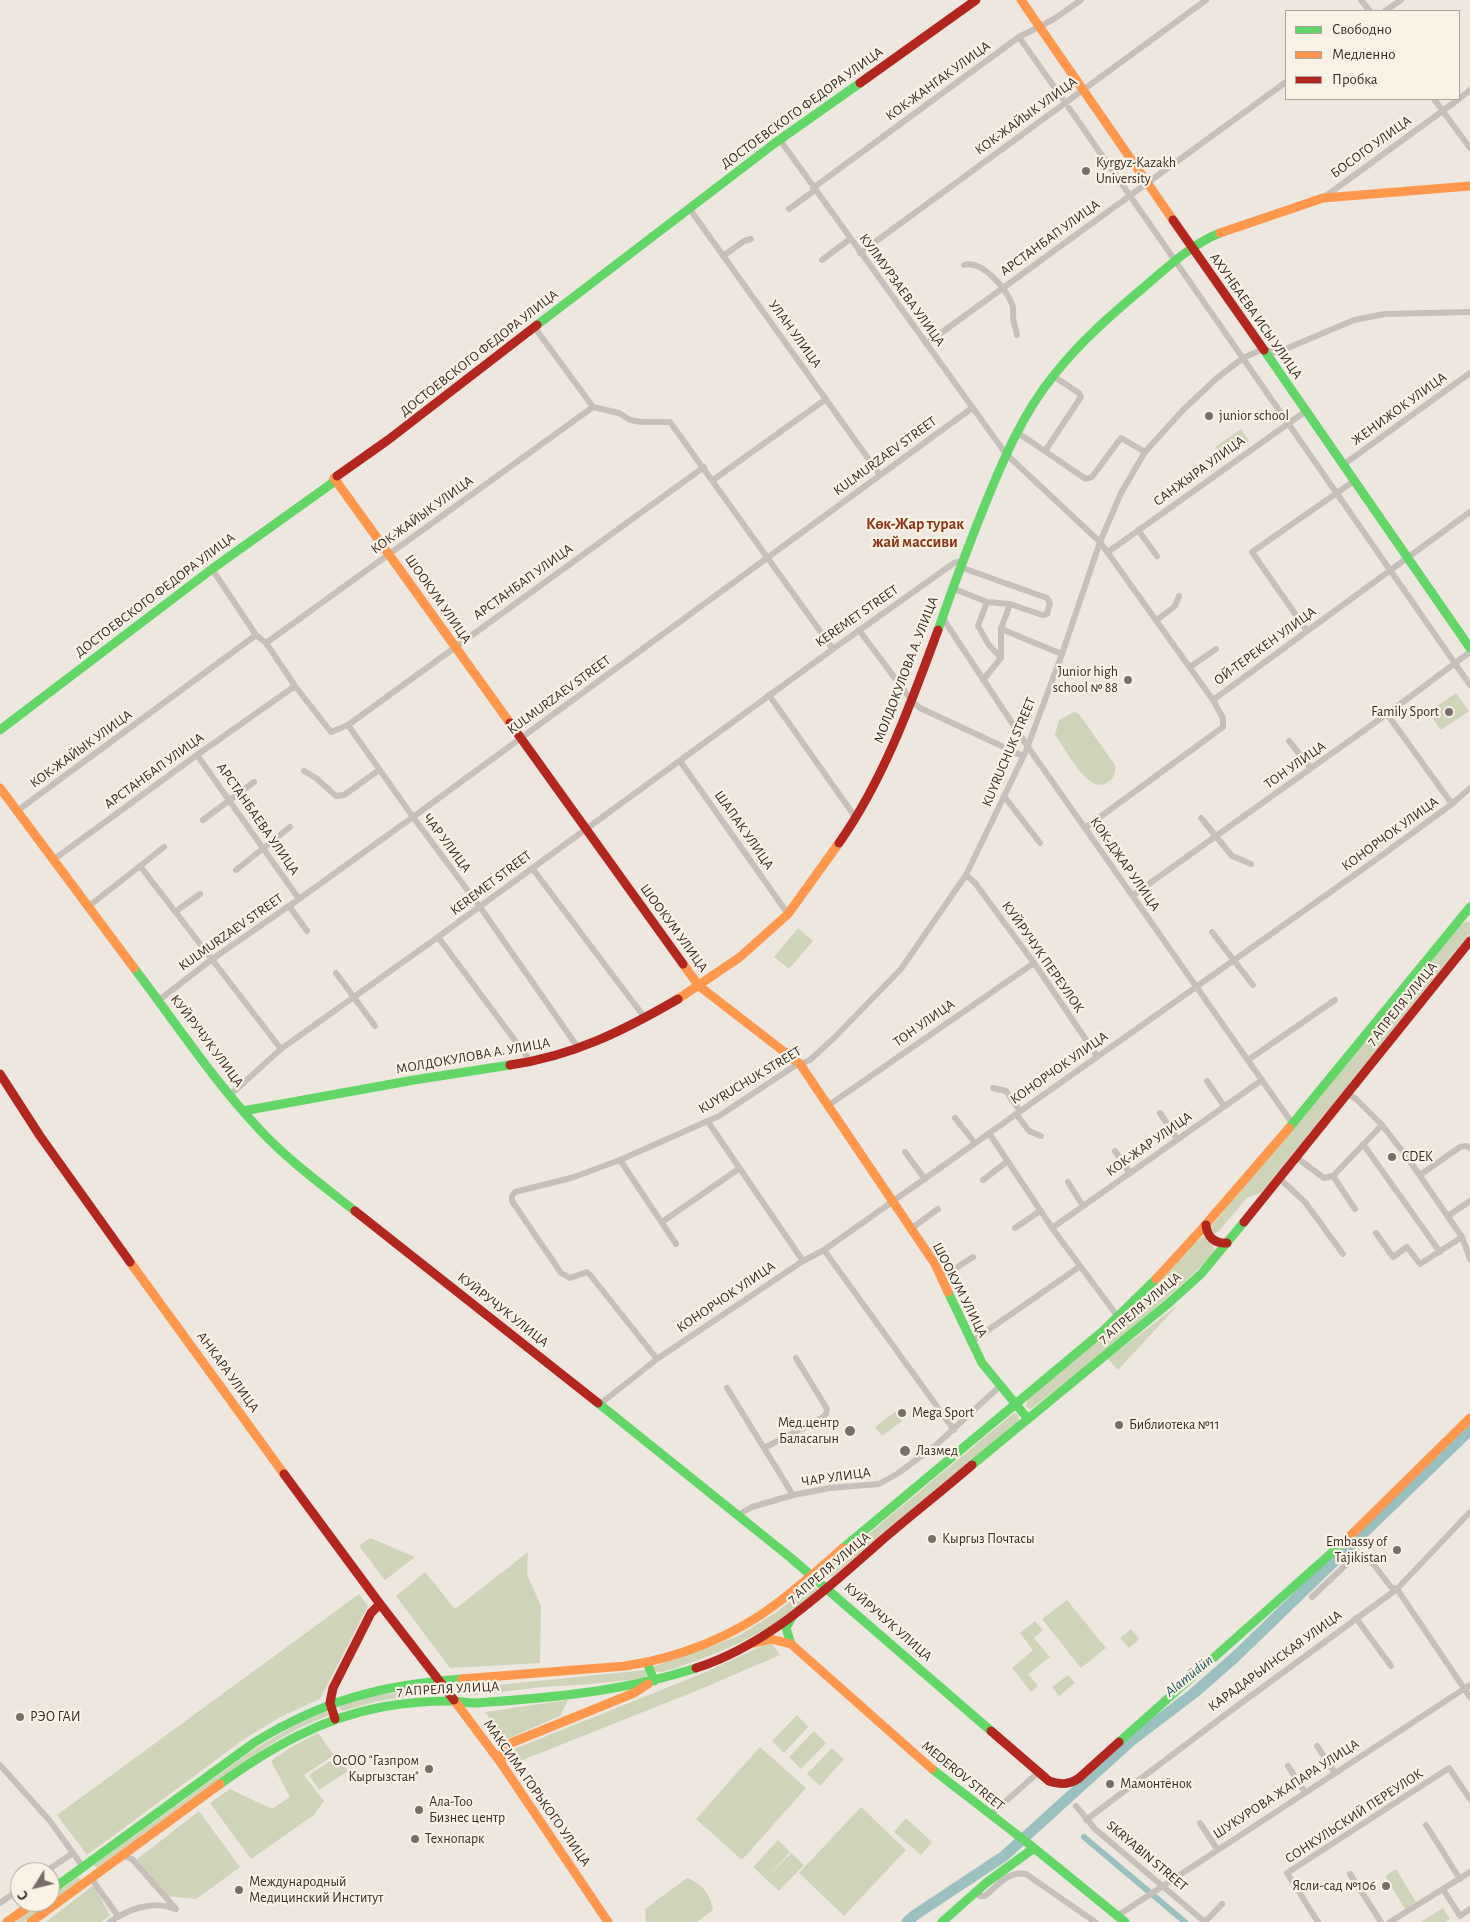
<!DOCTYPE html>
<html>
<head>
<meta charset="utf-8">
<style>
	body { margin:0 }
	#map { position:relative; width:1470px; height:1922px; overflow:hidden; background:#eee7e0; font-family:"Alegreya Sans",sans-serif }
	canvas { display:block }
	.legend { position:absolute; left:1285px; top:10px; width:175px; height:90px; box-sizing:border-box; background:#fbf2e6; border:1px solid #ada39a; margin:0; padding:6px 9px; list-style:none; font-size:15px; color:#382c27 }
	.legend li { display:flex; align-items:center; gap:10px; height:25px }
	.legend b { width:25px; border:1px solid #ada39a }
	.north { position:absolute; left:10px; top:1862px; width:50px; height:50px; box-sizing:border-box; background:#fbf2e6; border:1px solid #ada39a; border-radius:50%; rotate:234deg; font-size:14px; font-weight:700; line-height:20px; text-align:center; color:#382c27 }
	.north::after { content:''; display:block; margin:auto; width:18px; height:22px; background:#786d68; clip-path:polygon(50% 0,100% 100%,50% 72%,0 100%) }
</style>
</head>
<body>
<div id="map">
<canvas width="1470" height="1922"></canvas>
<ul class="legend">
<li><b style="height:6px;background:#63d668"></b>Свободно</li>
<li><b style="height:6px;background:#ff974d"></b>Медленно</li>
<li><b style="height:6px;background:#b3261e"></b>Пробка</li>
</ul>
<div class="north">С</div>
</div>
<script>
const g = document.querySelector('canvas').getContext('2d');
g.lineJoin = 'round';
function fillPath(path, color) {
  g.fillStyle = color;
  g.fill(path, 'evenodd');
}
function strokePath(path, color, width, dash) {
  g.strokeStyle = color;
  g.lineWidth = width;
  g.lineCap = dash ? 'butt' : 'round';
  g.setLineDash(dash || []);
  g.stroke(path);
}
function label(font, color, halo, rows, align = 'center') {
  g.font = font + ' "Alegreya Sans",sans-serif';
  g.lineWidth = 4.5;
  g.setLineDash([]);
  g.textBaseline = 'middle';
  g.strokeStyle = halo;
  g.fillStyle = color;
  for (const [text, x, y, turn = 0] of rows) {
    g.save();
    g.translate(x, y);
    g.rotate((+turn || 0) * Math.PI / 180);
    g.textAlign = isNaN(turn) ? turn : align;
    if (halo) g.strokeText(text, 0, 0);
    g.fillText(text, 0, 0);
    g.restore();
  }
}
const green = new Path2D(`
	M1241 429 1249 441 1224 460 1215 447Z
	M1456 693 1469 711 1441 730 1428 712Z
	M1074 712 1079 714 1115 765C1116 772 1114 778 1108 782 1089 797 1065 748 1055 735L1059 720Z
	M1467 921 1470 923V934L1262 1192 1247 1198 1219 1231 1214 1234 1210 1232V1228L1228 1206 1461 925Z
	M798 928 813 941 789 969 774 957Z
	M1202 1237 1208 1238 1215 1250 1213 1254C1188 1280 1161 1303 1133 1327 1100 1355 1066 1382 1031 1409L1026 1407 1027 1400Z
	M1179 1304 1118 1370 1108 1359Z
	M895 1412 902 1421 882 1436 875 1427Z
	M1014 1413 1017 1414 1019 1419 1017 1423 833 1576H830L827 1572 830 1566Z
	M370 1538 415 1557 385 1580 359 1546Z
	M528 1552 527 1574 541 1606 540 1663 450 1668 396 1596 425 1572 455 1609Z
	M812 1583 819 1590C784 1623 731 1650 684 1665 675 1668 664 1673 655 1672L653 1668 655 1666 715 1645 740 1635 778 1611Z
	M359 1594 368 1606 320 1699 280 1717 243 1740 87 1855 57 1815Z
	M1067 1600 1106 1648 1081 1668 1042 1619Z
	M1035 1621 1043 1630 1034 1638 1050 1657 1028 1674 1038 1686 1031 1692 1012 1668 1033 1650 1020 1633Z
	M1131 1629 1139 1639 1129 1648 1120 1638Z
	M771 1642 780 1655 701 1689 515 1763 507 1752 701 1674Z
	M646 1670V1678L591 1684 544 1687 471 1695 468 1692V1688Z
	M1068 1675 1075 1683 1059 1696 1052 1687Z
	M413 1690 416 1692 414 1696 378 1701 342 1711 339 1708 343 1704 374 1696Z
	M568 1700 560 1716 505 1740 485 1712Z
	M327 1711 329 1715 297 1729 271 1744 97 1868 94 1865 253 1750 295 1725Z
	M797 1715 808 1727 784 1753 772 1741Z
	M814 1731 826 1743 801 1769 789 1757Z
	M318 1733 334 1755 304 1775 324 1801 314 1815 251 1859 210 1803 230 1789 272 1809 290 1797 271 1761 293 1746Z
	M760 1747 806 1788 742 1860 696 1819Z
	M832 1748 844 1759 820 1786 807 1774Z
	M338 1756 348 1771 319 1790 309 1775Z
	M861 1807 906 1850 844 1916 799 1873Z
	M199 1811 240 1867 196 1899 166 1896 136 1860Z
	M906 1818 932 1842 921 1855 894 1832Z
	M778 1840 790 1852 766 1879 753 1867Z
	M791 1853 804 1865 779 1891 766 1879Z
	M1396 1869 1416 1902 1405 1909 1385 1876Z
	M78 1877 81 1881 24 1922H15L43 1902H50V1897Z
	M687 1878C703 1884 710 1894 713 1910L697 1922H646L645 1909Z
	M94 1885 110 1916 101 1922H46Z
	M1443 1908 1450 1919 1445 1922H1421Z`);
const canal = new Path2D(`
	M1084 1837 1185 1922`);
const river = new Path2D(`
	M907 1922 915 1915 1004 1856 1131 1741 1194 1693 1233 1659 1470 1430`);
const street = new Path2D(`
	M1361 0 1370 11
	M1385 11 1401 0
	M1019 37 1062 98
	M1434 99 1470 148
	M1459 99 1470 90
	M1069 108 1470 685
	M780 140 1006 454 1100 542 1213 700
	M813 188 1019 37 1054 19 1081 0
	M1323 198 1459 99
	M689 208 880 475
	M789 209 815 190
	M860 253 1206 0
	M723 256 744 241 751 239
	M822 260 850 239
	M964 265C982 259 1006 289 1012 304 1014 308 1013 311 1013 316 1013 322 1016 329 1017 335
	M535 328 593 407 619 413 630 420 642 422H670L833 649
	M926 344 1286 82
	M1018 433 1086 479 1092 477 1121 438 1145 452
	M1045 451 1081 397 1079 393 1053 376
	M1343 465 1470 373
	M713 480 826 399
	M1138 530 1157 556
	M1108 552 1306 411
	M960 567 1047 598 1050 603 1047 614 1042 615 1010 604
	M212 569 256 635 266 643 295 686 331 732 348 725 704 467
	M952 588 987 602 1010 604 1001 629V658L983 680
	M987 602 978 626 989 645 1001 658
	M942 617 1028 747 1292 1123
	M1157 620 1175 606 1179 596
	M1001 629 1062 654
	M859 630 912 701 920 708 1023 756
	M1307 631 1252 552 1354 481
	M266 643 593 407
	M1190 667 1216 649
	M769 695 856 818
	M1387 714 1452 804
	M348 725 413 817 480 907 579 1049
	M1289 741 1311 768
	M197 755 299 899
	M680 761 788 914
	M304 771 316 778 336 796 344 795 379 770
	M1004 796 1040 843
	M17 811 256 635
	M1201 818 1232 856 1251 864
	M203 820 254 782
	M1085 828 1223 727V718L1213 700 1470 512
	M53 860 197 755 295 686
	M140 866 164 847
	M532 868 645 1018
	M236 870 290 827
	M966 875 975 883 1034 963 1097 1056
	M1132 896 1387 714 1470 652
	M89 906 140 866 281 1049
	M289 906 307 931
	M175 912 200 894
	M1212 932 1253 985
	M438 937 531 1062
	M336 973 375 1026
	M159 1000 211 960 299 899 413 817 972 408
	M1248 1060 1335 1000
	M1207 1081 1224 1106
	M993 1088 1006 1091 1020 1111
	M1347 1093 1356 1099 1382 1125 1407 1157 1462 1237 1470 1259
	M230 1095 281 1049 438 937 833 649 954 563 962 561
	M829 1105 1034 963
	M1160 1113 1177 1139
	M1016 1114 1029 1131 1041 1136
	M955 1118 975 1143
	M708 1122 803 1261
	M989 1133 1052 1228 1118 1317
	M1363 1144 1440 1252
	M1115 1151 1130 1173
	M905 1152 925 1179
	M1297 1158 1324 1178 1333 1176 1382 1125
	M620 1160 676 1244
	M1420 1175 1460 1147 1467 1146 1470 1148
	M1333 1176 1355 1209
	M1280 1179 1305 1202 1343 1254
	M983 1180 1008 1161
	M1068 1182 1083 1206
	M1448 1216 1470 1201
	M662 1222 740 1168
	M912 1228 938 1209
	M1015 1228 1040 1211
	M1052 1228 1262 1080
	M1376 1233 1393 1257 1407 1247 1420 1264 1462 1237
	M824 1250 954 1430
	M941 1278 973 1257
	M971 1342 1079 1267
	M657 1359 591 1276 587 1272 570 1278 561 1273 512 1201V1196L515 1192 571 1178 620 1160 719 1116 793 1067 810 1060 835 1037 901 969 966 875 1026 751 1062 654 1100 542 1121 493 1145 452 1183 410 1217 378 1243 358 1263 349 1276 353 1354 320 1385 314 1470 312
	M727 1388 793 1495
	M600 1404 657 1359 803 1261 824 1250 1370 864 1452 804 1470 788
	M764 1448 822 1418 826 1414 827 1409 796 1358
	M738 1515 752 1507 793 1495 830 1488 879 1484 897 1474 935 1446 1000 1386
	M1312 1597 1354 1557 1370 1560 1391 1587 1397 1589 1470 1697
	M1356 1618 1391 1666
	M1317 1746 1335 1773
	M0 1765 50 1821 83 1867
	M1288 1766 1305 1792
	M1076 1806 1095 1829 1205 1922
	M990 1815 1040 1771
	M1086 1820 1229 1712 1397 1589 1470 1512
	M1200 1823 1217 1849
	M1426 1825 1460 1879
	M123 1856 132 1859 176 1909
	M45 1872 73 1853
	M1350 1874 1381 1922
	M91 1878 118 1916
	M1443 1889 1460 1916 1470 1909
	M973 1892 980 1896H985C997 1886 1009 1870 1026 1874L1095 1922
	M0 1903 20 1889
	M1117 1916 1470 1685
	M110 1922C128 1909 153 1900 175 1909
	M1205 1922 1222 1904
	M1318 1922 1287 1873 1449 1768 1470 1799
	M1390 1922 1470 1872`);
const fast = new Path2D(`
	M537 325 775 143 860 83
	M1264 350 1470 648
	M938 630C953 587 969 544 986 502 1004 458 1023 413 1054 375 1080 342 1111 315 1143 288 1165 269 1193 243 1220 233
	M0 730 212 569 331 484 337 476
	M134 968C175 1022 213 1080 260 1130 288 1160 322 1185 355 1211
	M243 1111 414 1080 510 1065
	M1289 1128 1470 907
	M948 1292 982 1363 1028 1419
	M598 1403 791 1558 991 1731
	M972 1465 1170 1302 1201 1274 1244 1222
	M843 1548 1103 1331 1156 1279
	M791 1644 786 1628 792 1617
	M647 1662 654 1681
	M1119 1742 1346 1540
	M932 1769 1029 1844 1125 1922
	M220 1784C269 1749 321 1718 382 1707 404 1703 427 1701 450 1701 459 1701 467 1703 476 1703 550 1698 626 1691 696 1668
	M50 1891 255 1742C324 1700 381 1685 462 1679
	M942 1922 986 1883 1034 1848`);
const slow = new Path2D(`
	M1021 0 1173 220
	M1220 233 1323 198 1470 186
	M334 478 510 723
	M0 788 134 968
	M683 964 699 986 800 1064 935 1264 948 1292
	M678 999 740 957 788 914 839 843
	M130 1262 284 1474
	M1156 1279 1201 1230 1289 1128
	M1346 1540 1470 1418
	M755 1643 771 1639 791 1644 932 1769
	M462 1679 625 1666C678 1658 733 1637 776 1604 799 1587 821 1567 843 1548
	M454 1700 501 1763 608 1922
	M501 1763 504 1747 511 1743 634 1693 648 1684
	M7 1922 35 1902
	M31 1922 220 1784`);
const jam = new Path2D(`
	M860 83 976 0
	M1173 220 1264 350
	M337 476 388 440 537 325
	M510 723 683 964
	M839 843C884 779 911 703 938 630
	M510 1065C573 1056 623 1031 678 999
	M0 1074 40 1136 130 1262
	M355 1211 598 1403
	M1244 1222 1470 941
	M1206 1225C1207 1237 1215 1244 1227 1243
	M284 1474 380 1604 454 1700
	M696 1668C768 1645 825 1590 881 1541 911 1515 942 1491 972 1465
	M335 1719 330 1703 333 1688 371 1613 380 1604
	M991 1731 1049 1781C1060 1785 1069 1785 1079 1778L1119 1742`);
const markers = [
	[1086,171,5,"#786d68"],
	[1209,416,5,"#786d68"],
	[1128,680,5,"#786d68"],
	[1449,712,5,"#786d68"],
	[1392,1157,5,"#786d68"],
	[902,1413,5,"#786d68"],
	[1119,1425,5,"#786d68"],
	[850,1431,6,"#786d68"],
	[905,1451,6,"#786d68"],
	[932,1539,5,"#786d68"],
	[1397,1550,5,"#786d68"],
	[20,1717,5,"#786d68"],
	[429,1769,5,"#786d68"],
	[1110,1784,5,"#786d68"],
	[419,1810,5,"#786d68"],
	[415,1839,5,"#786d68"],
	[1386,1886,5,"#786d68"],
	[239,1890,5,"#786d68"]
];
const streetNames = [
	["КОК-ЖАНГАК УЛИЦА",938,81,-36],
	["ДОСТОЕВСКОГО ФЕДОРА УЛИЦА",802,108,-36],
	["КОК-ЖАЙЫК УЛИЦА",1026,116,-36],
	["БОСОГО УЛИЦА",1371,147,-36],
	["АРСТАНБАП УЛИЦА",1050,238,-36],
	["КУЛМУРЗАЕВА УЛИЦА",902,290,54],
	["АХУНБАЕВА ИСЫ УЛИЦА",1256,316,55],
	["УЛАН УЛИЦА",795,334,54],
	["ДОСТОЕВСКОГО ФЕДОРА УЛИЦА",479,353,-38],
	["ЖЕНИЖОК УЛИЦА",1399,409,-36],
	["KULMURZAEV STREET",885,456,-36],
	["САНЖЫРА УЛИЦА",1199,471,-36],
	["КОК-ЖАЙЫК УЛИЦА",422,515,-36],
	["АРСТАНБАП УЛИЦА",523,582,-36],
	["ДОСТОЕВСКОГО ФЕДОРА УЛИЦА",155,595,-37],
	["ШООКУМ УЛИЦА",438,599,55],
	["KEREMET STREET",857,616,-35],
	["ОЙ-ТЕРЕКЕН УЛИЦА",1265,646,-36],
	["МОЛДОКУЛОВА А. УЛИЦА",906,670,-69],
	["KULMURZAEV STREET",559,695,-36],
	["КОК-ЖАЙЫК УЛИЦА",81,749,-36],
	["KUYRUCHUK STREET",1009,752,-67],
	["ТОН УЛИЦА",1295,765,-35],
	["АРСТАНБАП УЛИЦА",154,771,-36],
	["АРСТАНБАЕВА УЛИЦА",258,819,55],
	["ШАПАК УЛИЦА",744,830,55],
	["КОНОРЧОК УЛИЦА",1390,834,-36],
	["ЧАР УЛИЦА",447,843,53],
	["КОК-ДЖАР УЛИЦА",1125,864,55],
	["KEREMET STREET",491,883,-37],
	["ШООКУМ УЛИЦА",674,928,54],
	["KULMURZAEV STREET",231,932,-35],
	["КУЙРУЧУК ПЕРЕУЛОК",1043,957,55],
	["7 АПРЕЛЯ УЛИЦА",1402,1004,-51],
	["ТОН УЛИЦА",924,1023,-35],
	["КУЙРУЧУК УЛИЦА",207,1041,53],
	["МОЛДОКУЛОВА А. УЛИЦА",473,1056,-10],
	["КОНОРЧОК УЛИЦА",1059,1068,-35],
	["KUYRUCHUK STREET",750,1080,-31],
	["КОК-ЖАР УЛИЦА",1149,1144,-35],
	["ШООКУМ УЛИЦА",960,1290,63],
	["КОНОРЧОК УЛИЦА",726,1297,-34],
	["7 АПРЕЛЯ УЛИЦА",1140,1308,-40],
	["КУЙРУЧУК УЛИЦА",503,1310,38],
	["АНКАРА УЛИЦА",228,1372,54],
	["ЧАР УЛИЦА",836,1477,-8],
	["7 АПРЕЛЯ УЛИЦА",829,1568,-40],
	["КУЙРУЧУК УЛИЦА",888,1622,41],
	["КАРАДАРЬИНСКАЯ УЛИЦА",1275,1661,-36],
	["7 АПРЕЛЯ УЛИЦА",448,1689,-3],
	["MEDEROV STREET",963,1776,39],
	["ШУКУРОВА ЖАПАРА УЛИЦА",1286,1789,-33],
	["МАКСИМА ГОРЬКОГО УЛИЦА",537,1793,55],
	["СОНКУЛЬСКИЙ ПЕРЕУЛОК",1354,1816,-33],
	["SKRYABIN STREET",1147,1856,40]
];
const poiNames = [
	["Kyrgyz-Kazakh",1096,163],
	["University",1096,179],
	["junior school",1219,416],
	["Junior high",1118,672,"right"],
	["school № 88",1118,688,"right"],
	["Family Sport",1439,712,"right"],
	["CDEK",1402,1157],
	["Mega Sport",912,1413],
	["Мед.центр",839,1423,"right"],
	["Баласагын",839,1439,"right"],
	["Библиотека №11",1129,1425],
	["Лазмед",916,1451],
	["Кыргыз Почтасы",942,1539],
	["Embassy of",1387,1542,"right"],
	["Tajikistan",1387,1558,"right"],
	["РЭО ГАИ",30,1717],
	["ОсОО \"Газпром",419,1761,"right"],
	["Кыргызстан\"",419,1777,"right"],
	["Мамонтёнок",1120,1784],
	["Ала-Тоо",429,1802],
	["Бизнес центр",429,1818],
	["Технопарк",425,1839],
	["Международный",249,1882],
	["Медицинский Институт",249,1898],
	["Ясли-сад №106",1376,1886,"right"]
];
const waterNames = [
	["Alamüdün",1189,1676,-39]
];
const quarterNames = [
	["Көк-Жар турак",915,524],
	["жай массиви",915,542]
];
fillPath(green, '#cfd4b8');
strokePath(canal, '#9ac0c0', 6);
strokePath(river, '#9ac0c0', 11);
strokePath(street, '#c7bfb9', 6);
strokePath(fast, '#63d668', 9);
strokePath(slow, '#ff974d', 9);
strokePath(jam, '#b3261e', 9);
for (const [x, y, r, color] of markers) {
  const dot = new Path2D();
  dot.arc(x, y, r, 0, 2 * Math.PI);
  g.fillStyle = color;
  g.fill(dot);
  strokePath(dot, '#fbf2e6', 2);
}
label('14px', '#382c27', '#fbf2e6', streetNames);
label('14px', '#382c27', '#fbf2e6', poiNames, 'left');
label('italic 15px', '#19585d', '#fbf2e6', waterNames);
label('bold 16px', '#8e3619', '#fbf2e6', quarterNames);
</script>
</body>
</html>
